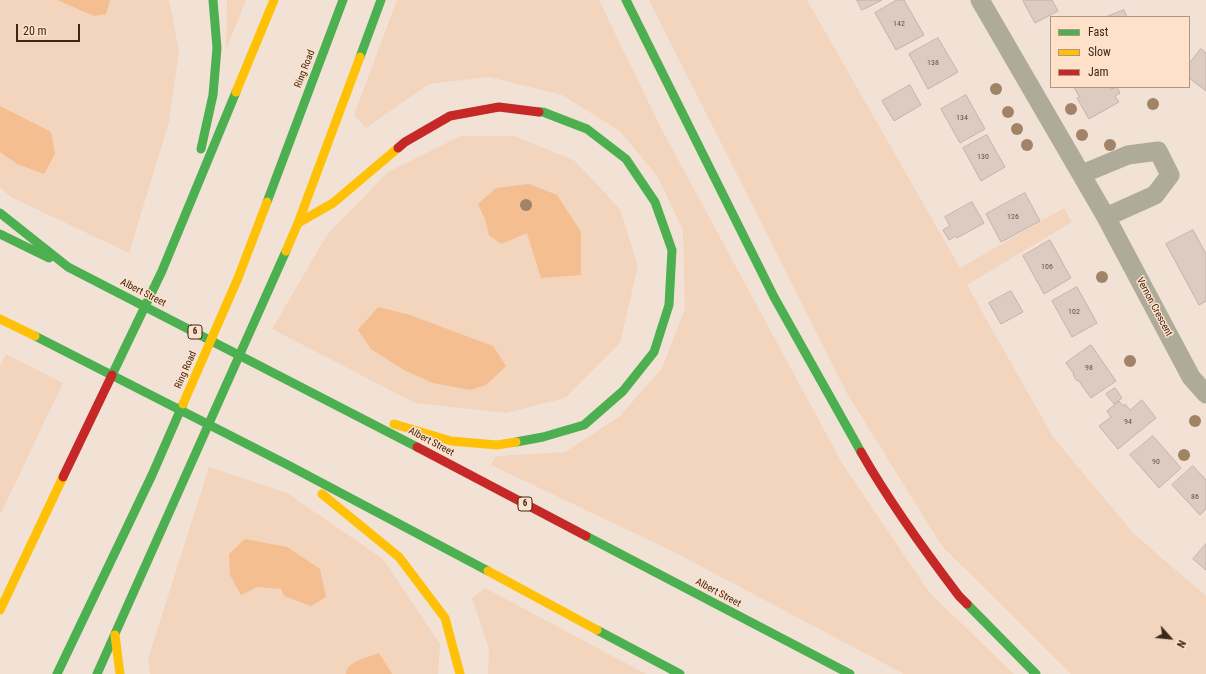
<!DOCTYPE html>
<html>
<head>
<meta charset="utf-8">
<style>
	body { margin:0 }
	#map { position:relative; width:1206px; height:674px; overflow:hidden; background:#f2e2d6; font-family:"Roboto Condensed",sans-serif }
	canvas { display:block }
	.legend { position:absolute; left:1050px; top:16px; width:140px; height:72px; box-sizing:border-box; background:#ffe1c9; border:1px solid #b19783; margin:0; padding:5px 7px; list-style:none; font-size:12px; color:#3b2819 }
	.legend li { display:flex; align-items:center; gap:8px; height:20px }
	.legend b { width:20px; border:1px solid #b19783 }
	.north { position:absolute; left:1150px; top:618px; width:40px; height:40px; -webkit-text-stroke:3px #ffe1c9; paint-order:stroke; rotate:117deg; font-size:11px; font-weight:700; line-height:16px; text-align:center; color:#3b2819 }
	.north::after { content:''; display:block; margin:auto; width:14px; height:18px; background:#3b2819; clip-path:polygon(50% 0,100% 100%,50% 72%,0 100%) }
	.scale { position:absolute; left:16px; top:24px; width:64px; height:18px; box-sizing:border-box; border:2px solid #3b2819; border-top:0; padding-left:5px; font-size:12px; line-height:14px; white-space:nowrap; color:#3b2819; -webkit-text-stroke:3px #ffe1c9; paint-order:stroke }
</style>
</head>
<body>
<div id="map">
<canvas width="1206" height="674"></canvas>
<ul class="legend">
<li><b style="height:5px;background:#4caf50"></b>Fast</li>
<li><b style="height:5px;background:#ffc107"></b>Slow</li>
<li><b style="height:5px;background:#c62828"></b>Jam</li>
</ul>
<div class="north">N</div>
<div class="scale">20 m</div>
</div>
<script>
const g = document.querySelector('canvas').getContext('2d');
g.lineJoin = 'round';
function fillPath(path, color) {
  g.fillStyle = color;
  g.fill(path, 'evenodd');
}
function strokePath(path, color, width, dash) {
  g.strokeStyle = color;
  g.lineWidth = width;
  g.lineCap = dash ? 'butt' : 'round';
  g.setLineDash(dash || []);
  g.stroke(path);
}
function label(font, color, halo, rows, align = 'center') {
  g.font = font + ' "Roboto Condensed",sans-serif';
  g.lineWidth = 3;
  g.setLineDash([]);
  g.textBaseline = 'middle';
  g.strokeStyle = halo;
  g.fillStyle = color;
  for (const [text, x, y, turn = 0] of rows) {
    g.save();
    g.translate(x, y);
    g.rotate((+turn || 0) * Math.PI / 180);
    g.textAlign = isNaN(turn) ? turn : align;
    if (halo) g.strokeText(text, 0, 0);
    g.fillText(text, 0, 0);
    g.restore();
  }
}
const green = new Path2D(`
	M0 0H169L179 51 169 122 129 253 13 198 0 188Z
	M227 0H246L226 50Z
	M397 0H599L662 130 842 463 929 592 1014 674H904L672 551 491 465 496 456 565 452 620 416 662 368 685 309 683 230 657 176 620 131 562 95 489 77 429 84 366 128 354 115Z
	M649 0H807L960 268 1064 208 1072 222 967 285 1053 437 1135 535 1206 596V674H1071L942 546 848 395Z
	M461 136H515L575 161 620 209 638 266 620 343 565 398 506 413 415 403 272 329 327 235 388 172Z
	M6 354 63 383 0 515V366Z
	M209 467 287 493 383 559 440 644 438 674H150L148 659Z
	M485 588 646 674H488L489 649 472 598Z`);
const forest = new Path2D(`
	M57 0H110L106 14 94 16Z
	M0 106 51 132 55 154 44 174 17 164 0 152Z
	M529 184 557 195 581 232V275L541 278 527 233 501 244 489 235 485 219 478 204 496 188Z
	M378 307 410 315 493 346 506 366 486 385 470 390 433 383 404 370 371 349 358 330Z
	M245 539 287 547 320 569 326 597 311 606 284 596 281 589 257 587 241 595 230 575 229 554Z
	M379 653 392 674H346C346 662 369 657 379 653Z`);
const building = new Path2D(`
	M857 0H882L862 10Z
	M897 0H904L924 35 896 50 875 13Z
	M1025 0H1052L1058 11 1035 23 1023 1Z
	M1124 10 1127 17H1106Z
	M938 38 958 72 928 89 909 54Z
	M1201 49 1206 53V91L1189 78V64Z
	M910 85 921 105 894 121 882 101Z
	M1074 87H1110L1111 89 1117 87 1120 93 1115 96 1119 102 1089 119 1077 98 1079 97Z
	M966 95 985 129 960 143 941 109Z
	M987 135 1005 167 981 181 963 148Z
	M1025 193 1040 221 1001 242 986 214Z
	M972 202 984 223 957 238 956 236 949 240 943 230 950 226 945 217Z
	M1193 230 1206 254V301L1199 305 1166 244Z
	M1050 240 1071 278 1044 294 1023 256Z
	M1077 287 1097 323 1072 337 1052 301Z
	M1011 291 1023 312 1001 324 989 303Z
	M1091 345 1116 381 1091 398 1078 380 1077 381 1073 375 1074 374 1066 363Z
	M1115 388 1122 398 1114 404 1106 394Z
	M1142 400 1156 418 1118 449 1099 426 1111 417 1107 411 1119 401 1123 406 1125 404 1130 410Z
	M1153 436 1181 468 1159 488 1130 455Z
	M1193 466 1206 480V509L1200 515 1172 485Z
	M1206 544V570L1193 559Z`);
const street = new Path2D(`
	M980 0 1106 217 1191 377 1206 394
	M1082 174 1128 155 1158 151 1170 175 1155 195 1106 217`);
const fast = new Path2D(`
	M626 0 774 297 861 452
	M360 57 381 0
	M201 149 213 95 217 48 213 0
	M267 202 343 0
	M0 213 68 267 417 447
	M0 234 49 258
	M35 336 286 464 488 571
	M112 375 162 271 236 92
	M516 442 543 437 584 425 623 391 654 352 669 305 672 250 655 202 626 159 587 129 543 112H539
	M586 536 850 674
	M967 604 1036 674
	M597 630 680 674
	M57 674 152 475 183 404
	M97 674 286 251`);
const slow = new Path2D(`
	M236 92 274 0
	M298 223 333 203 398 148
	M286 251 298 223 360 57
	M0 319 35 336
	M183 404 238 278 267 202
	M394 424 451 441 497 445 516 442
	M322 494 399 557 445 618 460 674
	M488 571 597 630
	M0 610 63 477
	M115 635 120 674`);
const jam = new Path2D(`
	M398 148 405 142 450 116 499 107 539 112
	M417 447 586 536
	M861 452C890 503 924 550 959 596L967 604
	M63 477 112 375`);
const trees = [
	[996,89],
	[1153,104],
	[1071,109],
	[1008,112],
	[1017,129],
	[1082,135],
	[1027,145],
	[1110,145],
	[526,205],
	[1102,277],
	[1130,361],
	[1195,421],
	[1184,455]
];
const numberNames = [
	["142",899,24],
	["138",933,63],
	["134",962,118],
	["130",983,157],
	["126",1013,217],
	["106",1047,267],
	["102",1074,312],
	["98",1089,368],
	["94",1128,422],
	["90",1156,462],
	["86",1195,497]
];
const shields = [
	[195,332,14],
	[525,504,14]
];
const shieldNames = [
	["6",195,332],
	["6",525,504]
];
const streetNames = [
	["Ring Road",305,69,-69],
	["Albert Street",143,293,27],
	["Vernon Crescent",1154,307,62],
	["Ring Road",186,370,-66],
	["Albert Street",431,442,28],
	["Albert Street",718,593,28]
];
fillPath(green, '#f3d4bc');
fillPath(forest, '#f4be90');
fillPath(building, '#ddcbc2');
strokePath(building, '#c4b2a9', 1);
strokePath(street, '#aeab9a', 19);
strokePath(fast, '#4caf50', 9);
strokePath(slow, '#ffc107', 9);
strokePath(jam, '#c62828', 9);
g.fillStyle = '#a18367';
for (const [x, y] of trees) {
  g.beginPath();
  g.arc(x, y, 6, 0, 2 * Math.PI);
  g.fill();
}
label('8px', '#655245', null, numberNames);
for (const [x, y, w] of shields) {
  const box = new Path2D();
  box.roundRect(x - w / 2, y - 7, w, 14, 3);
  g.fillStyle = '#ffe1c9';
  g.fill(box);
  strokePath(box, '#3b2819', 1);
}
label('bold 9px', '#3b2819', null, shieldNames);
label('10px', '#3b2819', '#ffe1c9', streetNames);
</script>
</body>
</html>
